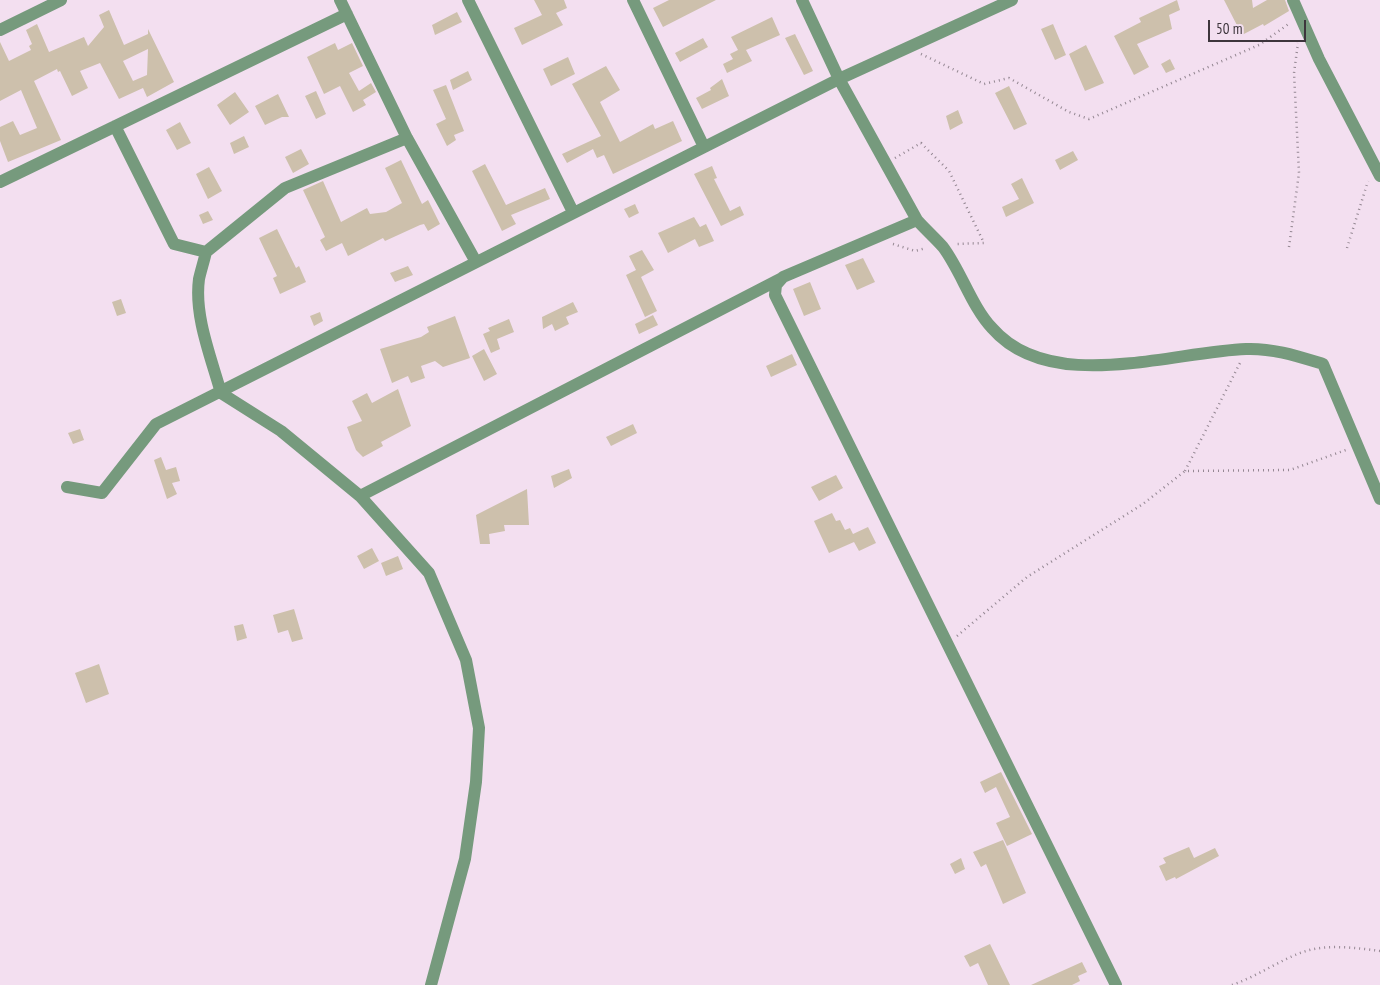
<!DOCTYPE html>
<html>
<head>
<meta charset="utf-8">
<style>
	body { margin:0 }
	#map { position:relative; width:1380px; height:985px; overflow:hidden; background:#f3dff0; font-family:"PT Sans Narrow",sans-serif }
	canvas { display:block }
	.scale { position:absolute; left:1208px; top:20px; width:98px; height:22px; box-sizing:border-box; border:2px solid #3d353c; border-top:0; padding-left:6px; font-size:15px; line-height:18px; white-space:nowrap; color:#3d353c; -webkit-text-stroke:4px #f3dff0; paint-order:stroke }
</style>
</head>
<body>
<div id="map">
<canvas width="1380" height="985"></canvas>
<div class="scale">50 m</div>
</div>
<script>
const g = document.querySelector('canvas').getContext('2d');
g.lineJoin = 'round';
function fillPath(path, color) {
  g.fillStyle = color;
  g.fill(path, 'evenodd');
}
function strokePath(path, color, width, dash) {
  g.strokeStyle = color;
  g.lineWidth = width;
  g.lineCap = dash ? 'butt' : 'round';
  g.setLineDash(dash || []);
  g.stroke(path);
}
const building = new Path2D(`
	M534 0H564L567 8 556 13 563 25 522 45 514 28 542 15Z
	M669 0H716L663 27 653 8Z
	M1177 0 1180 10 1169 15 1172 29 1137 44 1149 67 1134 75 1114 36 1141 22 1139 18Z
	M1224 0H1252L1253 8 1267 0H1285L1289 11 1264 26 1263 24 1242 35Z
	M109 10 124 45 148 34V29L174 82 147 97 143 88 119 99 100 63 80 71 88 88 72 96 60 71 58 72 57 69 34 81 61 140 8 162 0 141V127L13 121 20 135 37 128 21 90 0 101V42L9 61 31 50 29 46 32 44 26 30 37 24 49 52 84 37 88 46 104 27 99 15ZM148 49 147 75 133 81 123 61Z
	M457 12 462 22 435 35 432 25Z
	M772 17 780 35 746 50 752 61 727 73 723 64 733 59 730 54 738 50 731 37Z
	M1053 24 1066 55 1055 60 1041 29Z
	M795 34 813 71 804 75 785 38Z
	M703 38 708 47 680 62 675 53Z
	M335 43 338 50 352 43 363 66 349 73 359 91 371 83 376 92 363 100 366 105 353 112 340 86 324 94 307 57Z
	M1086 45 1104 83 1085 91 1069 54Z
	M568 57 575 74 551 86 543 69Z
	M1170 59 1175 69 1166 73 1161 64Z
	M606 66 620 90 600 102 620 142 653 124 655 129 673 121 682 141 613 174 604 155 597 158 593 149 567 163 562 154 601 136 572 84Z
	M468 71 472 80 453 90 450 80Z
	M722 79 729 96 702 109 696 98 711 90 710 88Z
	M446 85 464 131 454 135 456 140 447 146 436 124 446 119 433 90Z
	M1009 86 1027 124 1014 130 995 93Z
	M316 91 326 114 316 119 305 96Z
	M235 92 249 112 230 125 217 105Z
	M278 94 289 117H282L265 125 255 106Z
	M958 110 963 123 950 130 946 116Z
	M180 122 191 143 177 150 166 130Z
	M244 136 249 147 234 154 230 143Z
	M301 149 309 164 293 173 285 157Z
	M1073 151 1078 160 1060 170 1055 160Z
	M401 160 422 204 428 200 440 224 428 231 424 224 420 225 385 241 383 238 348 256 342 243 326 251 320 240 325 237 303 190 323 181 341 222 367 208 370 214 386 212 402 203 385 168Z
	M485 164 506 205 545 188 550 199 511 215 516 224 502 231 472 171Z
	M712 166 717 178 714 179 730 211 740 206 744 215 721 226 694 174Z
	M209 167 222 191 208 199 196 174Z
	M1022 178 1034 203 1006 217 1002 207 1019 199 1011 184Z
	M635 204 639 213 629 218 624 209Z
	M208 211 213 220 203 224 199 215Z
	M694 217 700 227 706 224 714 241 699 247 695 239 668 253 658 233Z
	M277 229 296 268 299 266 306 282 280 294 273 278 277 276 259 238Z
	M642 250 654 270 641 277 657 311 645 317 626 275 636 270 629 256Z
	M863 258 875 282 857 290 845 265Z
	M408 266 413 275 395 282 390 273Z
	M810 282 821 309 804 316 793 289Z
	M121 299 126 313 117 316 112 302Z
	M573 302 578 312 566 317 569 324 555 331 552 324 543 329 542 317Z
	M320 312 323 321 314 326 310 316Z
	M653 315 658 325 639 334 635 324Z
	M455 316 470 358 443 367 435 361 421 366 425 378 411 383 408 376 392 383 380 349 421 337 429 332 427 327Z
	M509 319 514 332 497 339 500 349 491 353 483 334 490 331 488 328Z
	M484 349 497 374 484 381 472 356Z
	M792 354 797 365 771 377 766 366Z
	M398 389 411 426 381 442 383 446 363 457 356 450 347 427 362 421 352 401 367 393 372 403Z
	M633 424 637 433 611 446 606 437Z
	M80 429 84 440 73 444 68 433Z
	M161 457 166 470 176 467 180 481 172 483 177 494 167 499 154 460Z
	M569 469 572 478 554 488 551 476Z
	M836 475 843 488 819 501 811 487Z
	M527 489 529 525H504L505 531 489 534 490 544H480L476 515Z
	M832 513 836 521 840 520 845 530 850 528 853 534 868 527 876 543 859 551 854 542 829 553 814 521Z
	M372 548 379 561 364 569 357 556Z
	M398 556 403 569 386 576 381 563Z
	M294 609 303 639 292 642 288 630 278 633 273 615Z
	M243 624 247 638 237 641 234 626Z
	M99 664 109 694 86 703 75 673Z
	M1001 772 1032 834 1007 846 996 823 1010 817 996 787 985 793 980 782Z
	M1003 840 1026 893 1003 904 986 864 981 867 973 852Z
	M1189 847 1194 858 1215 848 1219 856 1176 879 1175 877 1166 881 1159 866 1166 863 1163 858Z
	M961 858 965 869 955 874 950 864Z
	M990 944 1010 985H988L978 963 970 967 964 956Z
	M1082 962 1087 972 1078 976 1080 981 1072 985H1031Z`);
const path = new Path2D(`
	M921 54 984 84 1009 78 1069 112 1089 119 1259 45 1290 23
	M895 158 921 143 949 171 984 243 956 244
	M893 244 915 251 926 248
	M1289 247 1299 173 1294 73 1298 43
	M1347 248 1368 181
	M1185 471 1241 361
	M957 636 1027 577 1143 504 1185 471 1290 470 1346 450
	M1232 985C1258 976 1283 958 1306 951 1329 944 1357 948 1380 951`);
const minor = new Path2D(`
	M340 0 407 138 476 262
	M468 0 573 212
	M633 0 704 147
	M802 0 839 79 917 220 783 277 776 285 775 295 1116 985
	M1293 0 1319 59 1380 176
	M0 30 61 0
	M115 126 174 244 206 252C204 261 201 270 199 279 194 316 211 357 221 393L281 431 360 496 429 573 466 660 479 728 476 782 465 859 431 985
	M0 182 347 14
	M917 220C925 229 935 238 943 247 961 271 972 307 992 328 1050 395 1170 352 1246 349 1273 348 1297 356 1323 364L1380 499
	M206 252 285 188 407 138
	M67 487 102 493 156 424 839 79 1012 0
	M360 496 782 278`);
fillPath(building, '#cdc0ac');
strokePath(path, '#948792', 2.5, [1, 4]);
strokePath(minor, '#769a7d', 12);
</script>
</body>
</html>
